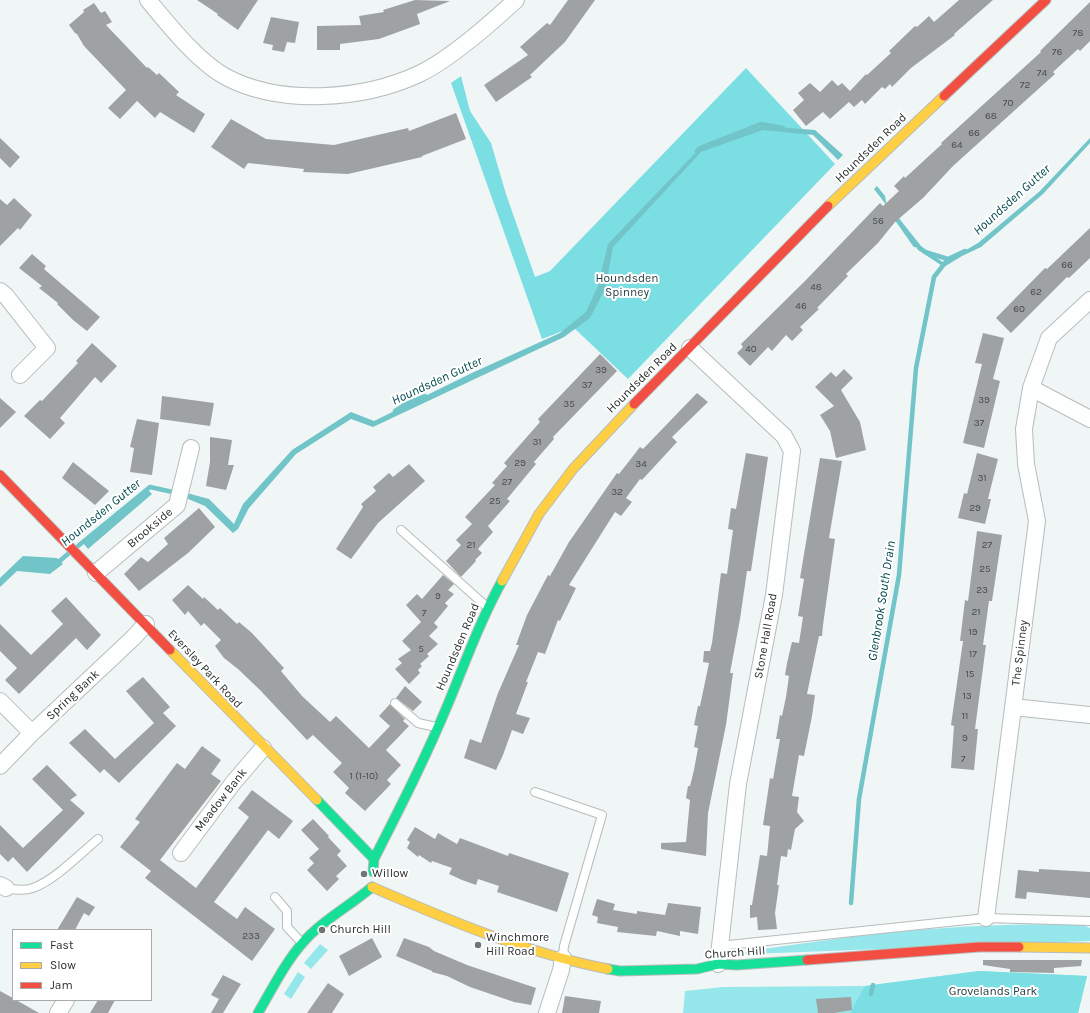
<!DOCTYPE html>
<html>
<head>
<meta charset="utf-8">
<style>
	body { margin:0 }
	#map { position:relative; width:1090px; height:1013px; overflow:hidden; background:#f0f6f6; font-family:Karla,sans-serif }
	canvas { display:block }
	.legend { position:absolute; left:12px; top:929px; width:140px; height:72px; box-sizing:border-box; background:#fff; border:1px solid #a9abab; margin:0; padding:5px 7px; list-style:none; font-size:12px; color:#292e2e }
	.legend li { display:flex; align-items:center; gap:8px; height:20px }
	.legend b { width:20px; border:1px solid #a9abab }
</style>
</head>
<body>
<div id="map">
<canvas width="1090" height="1013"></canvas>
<ul class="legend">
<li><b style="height:5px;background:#16e098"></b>Fast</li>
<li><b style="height:5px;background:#ffcf43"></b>Slow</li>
<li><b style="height:5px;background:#f24e42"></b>Jam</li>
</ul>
</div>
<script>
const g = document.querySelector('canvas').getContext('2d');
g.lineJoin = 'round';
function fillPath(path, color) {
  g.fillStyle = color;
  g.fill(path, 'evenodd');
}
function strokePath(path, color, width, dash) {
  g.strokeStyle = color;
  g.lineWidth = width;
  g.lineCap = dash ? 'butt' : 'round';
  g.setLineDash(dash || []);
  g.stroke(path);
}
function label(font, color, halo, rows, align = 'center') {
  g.font = font + ' Karla,sans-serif';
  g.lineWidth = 4;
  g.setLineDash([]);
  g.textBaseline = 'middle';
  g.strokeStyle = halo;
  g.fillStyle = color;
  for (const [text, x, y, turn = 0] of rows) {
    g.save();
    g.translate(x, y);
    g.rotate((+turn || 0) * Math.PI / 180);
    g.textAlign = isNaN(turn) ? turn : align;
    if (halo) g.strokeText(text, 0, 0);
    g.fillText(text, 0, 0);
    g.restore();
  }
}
const green = new Path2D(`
	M1081 924 1090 928V941L723 955C791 945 861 934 930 929 980 925 1031 924 1081 924Z
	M320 944 328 950 311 969 304 963Z
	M979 971 1087 976 1078 1013H683L685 991 723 987 865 986Z
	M298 972 305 977 291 999 284 994Z`);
const forest = new Path2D(`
	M746 68 835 164 628 379 573 327 542 339 451 83 461 76 470 111 491 143 506 194 535 277 550 271Z
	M979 971 1087 976 1078 1013H850L865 986Z`);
const water = new Path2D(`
	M763 126 815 130 843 155 838 160 813 135 763 130 701 152 613 247 605 289 590 318 564 337 373 427 351 419 296 454 249 508 238 529 233 533 205 506 186 498 187 493 209 499 234 524 243 504 292 450 351 412 374 421 474 372 560 333 586 312 598 286 608 244 700 148Z
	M1090 138V143L1043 194 981 247 962 256 944 267 918 250 904 228 874 189 877 186 885 196 886 202 921 246 944 263 978 243 1040 191Z
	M148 490 152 494 88 549 83 543Z
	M23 556 57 558 63 564 50 574 17 571 0 587V578Z`);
const stream = new Path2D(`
	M697 151 700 148 761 124 783 128
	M894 215 915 245
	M925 252 948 259
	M395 411 406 404 425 396
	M78 546 150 487 177 493
	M55 565 69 553
	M851 903 859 799 899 575 916 368 934 277 948 259 965 251
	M871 994 873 985`);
const building = new Path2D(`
	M197 0H258L238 30 217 15 218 14Z
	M415 0 450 1 417 14 420 24 379 39 340 44V50H317V26L361 25 359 16 384 12 383 10Z
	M568 0H595L565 42 530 75 532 77 496 102 484 85 528 55 520 47 547 23 550 25Z
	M959 0H993L954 34 955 35 911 68 892 87 890 84 885 89 882 87 865 104 862 100 854 107 849 102 830 119 823 112 806 126 793 110 804 100 798 93 810 83 820 92 832 80 838 86 842 83 850 91 866 74 867 75 891 53 889 51 915 26 917 27 929 16 934 22Z
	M1090 2V41L1080 51 1078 49 1053 72 1055 74 953 166 923 198 895 222 878 243 846 274 848 276 817 308 819 309 800 327 803 330 792 341 786 335 772 351 768 347 750 366 737 353 743 347 741 344 805 281 880 203 883 206 899 191 894 186 904 176 905 178 942 144 941 143 1041 52 1040 51Z
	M94 3 101 13 105 11 112 22 106 25 147 68 148 67 157 75 159 73 179 92 176 95 205 114 194 133 160 112 155 118 137 101 120 119 108 108 126 90 84 46 77 34 75 33 69 25 84 12 83 10Z
	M271 17 299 22 295 43 287 42 284 52 272 50 273 45 263 43Z
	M456 113 466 139 422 156V157L348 174 303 172 304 169 248 163 244 169 211 147 231 119 266 139 334 145 408 128 409 131Z
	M0 138 20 157 10 168 0 158Z
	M14 198 32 215 20 230 18 228 0 246V199L7 205Z
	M1090 228V258L1069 278 1067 277 1011 333 996 318 1045 268 1047 269Z
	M32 254 46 266 44 269 100 317 87 331 73 320 57 304 58 303 39 288 42 286 19 268Z
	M983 333 1004 338 993 379 1000 381 984 448 963 443 982 364 975 363Z
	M92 343 117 366 101 383 95 377 60 418 65 423 50 439 24 416 40 400 42 401 78 363 76 361Z
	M600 354 617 371 553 437 554 439 534 462 536 464 507 499 510 501 488 526 493 532 478 549 482 553 475 560 476 561 461 577 446 561 461 545 456 540 472 524 465 517 495 485 492 483 507 466 504 463 540 422 538 419Z
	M844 369 853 378 841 390 860 422 866 450 836 458 830 431 820 415 834 406 815 387 831 372 836 377Z
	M697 393 708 402 672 437 677 442 642 480 640 479 626 498 632 502 621 516 615 512 569 585 576 588 560 621 558 620 545 654 538 652 526 682H528L516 714 530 718 523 734 512 730 503 755 496 770 464 758 470 739 481 743 498 693 519 645H516L527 615 548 575 550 576 569 542 617 473 619 474 640 447 643 449Z
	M162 396 214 403 210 426 160 419Z
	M0 398 16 412 0 428Z
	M137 419 159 423 152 475 130 472 134 448 130 447Z
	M210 437 232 440 228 465H234L226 490 206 486 210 462Z
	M746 453 768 457 751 571H747L740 619 730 673H733L726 725 708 813 706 856 661 849V843L686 842 690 800 686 798 688 786H690L694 770 698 748 694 747 698 726 694 725 698 706H700L709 663 703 662 704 651H710L712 643 721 573 727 574 733 530 728 529 731 508 736 509Z
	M977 453 998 459 988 499H991L985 524 958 518 964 493 967 494Z
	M820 458 842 461 829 538 835 539 823 625 822 636H819L807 694 815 695 812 716 804 756 799 755 792 796 799 797 797 812 804 821 795 829 791 850 788 849 787 857 781 856 777 885H779L775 913 777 929 758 930 757 917 750 918V905H752L760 855 767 856 770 826 763 825 770 778 773 779 780 739H776L780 715 782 716 786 697 789 676 785 675 787 663 792 642 799 643 803 617 798 616 804 579 800 578Z
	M73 462 109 491 95 505 62 478Z
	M409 464 425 481 378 523 351 559 336 549 363 507 361 504 376 491 373 487 389 473 393 477Z
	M199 508 215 527 188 553 139 591 124 574 141 557 148 562 168 544 164 538Z
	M977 531 1002 535 992 601H989L983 645H986L975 729H978L974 770 951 768 954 726 951 725 963 641H960L965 600 968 601Z
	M443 575 454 584 448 590 454 594 445 603 448 606 434 623 438 627 429 636 438 644 427 654 429 656 420 664 422 666 418 670 420 673 409 684 395 669 402 663 398 659 411 650 402 641 421 622 406 605 417 594 422 599Z
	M188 585 203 599 204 597 218 610 220 608 237 624 239 622 252 633 284 668 281 671 302 696 330 722 336 716 369 748 390 726 379 716 390 704 405 719 403 721 409 726 386 750 401 765 387 780 391 784 365 811 345 793 349 788 333 772 342 763 313 735 307 740 260 690 238 669 224 658 215 646 221 640 204 623 201 626 188 611 185 615 172 600Z
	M66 597 101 635 87 650 76 638 19 694 5 680 17 668 0 651V624L31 655 63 624 51 611Z
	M143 677 170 707 163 713 176 726 119 783 104 769 100 773 69 743 85 729 115 759 154 723 126 691Z
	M405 686 422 702 413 711 396 698Z
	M202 746 221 760 211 774 221 781 160 860 196 888 249 817 238 808 252 790 293 821 279 839 268 830 214 902 237 919 245 907 275 929 252 961 145 878 151 871 120 847 140 822 135 819 177 763 185 769Z
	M47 765 77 795 70 800 85 813 27 872 13 857 8 862 0 854V825L23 848 63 810 32 779Z
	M313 819 329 836 328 837 341 851 337 855 347 866 336 876 339 879 327 891 307 870 314 863 309 858 319 849 301 830Z
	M415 827 435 839 438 833 457 844 460 838 508 856 509 853 569 873 557 912 497 892 499 886 478 879 476 885 462 880 449 874 452 868 432 861 431 863 419 855 418 857 407 848 410 842 407 840Z
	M1039 869 1090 872V898L1027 892 1026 899 1015 898 1018 870 1039 872Z
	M77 897 95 907 89 916 84 913 75 930H57Z
	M597 899 615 904 613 910 637 914V911L665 915 668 903 701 907 698 934 680 931V936L657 931 656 936 617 932 618 927 597 923 598 917 592 915Z
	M372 938 382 957 349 976 339 956Z
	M404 938 429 947 434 951 467 965 536 988 531 1005 514 1002 470 987 447 976 432 972V971L396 956Z
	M983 960H1082L1081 966 1054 968V973L1010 972V969L983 965Z
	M223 975 241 984 223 1013H211L219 999 211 995Z
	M328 983 344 994 332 1013H307Z
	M0 991 13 998V1000H16L39 1013H0Z
	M565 996 601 1001 599 1013H562Z
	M851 997 852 1010 834 1013H818L816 999Z
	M98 1000H115L108 1013H90Z`);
const lane = new Path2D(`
	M401 530 487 607
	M395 703 418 723 436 727
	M535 792 602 815 564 946 563 957
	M6 888C15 890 24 891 33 888 55 880 80 854 98 839
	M275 897 287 911V927L302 943
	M719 946 986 918 1090 921`);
const street = new Path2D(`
	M148 0C168 24 198 62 226 77 281 106 363 100 419 74 449 60 491 23 516 0
	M0 291 6 296 47 348 20 375
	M690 348 784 436 792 451 774 595 738 784 718 964
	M1031 388 1090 419
	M96 573 177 505 191 448
	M0 701 32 733
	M1013 707 1090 715
	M0 766 32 733 133 638 146 624
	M181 853 233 783 263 748
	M0 885 6 888
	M986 918 1037 521 1026 464 1024 429 1031 388 1049 338 1090 300
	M58 1013 66 1000
	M547 1013 561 970 563 958`);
const fast = new Path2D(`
	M317 800 374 859 373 872
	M374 859C400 808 426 757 448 704 465 663 480 621 502 581
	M608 969 620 971 697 969 718 964 737 965 807 960
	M258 1013C274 986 288 956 311 934 330 916 352 904 372 887`);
const slow = new Path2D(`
	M828 206 944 96
	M502 581 539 514 573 469 634 404
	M170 650 317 800
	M372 887C448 920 526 953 608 969
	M1019 947 1090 948`);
const jam = new Path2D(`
	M944 96 1046 0
	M634 404 828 206
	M0 475 170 650
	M807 960 979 947H1019`);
const markers = [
	[364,874,4,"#6f7474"],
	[322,930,4,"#6f7474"],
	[478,945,4,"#6f7474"]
];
const numberNames = [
	["78",1078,33],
	["76",1057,52],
	["74",1042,73],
	["72",1025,85],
	["70",1008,103],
	["68",991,116],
	["66",974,133],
	["64",957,145],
	["56",878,221],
	["66",1067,265],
	["48",816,287],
	["62",1036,292],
	["46",801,306],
	["60",1019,309],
	["40",751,349],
	["39",601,370],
	["37",587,385],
	["39",984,400],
	["35",569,404],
	["37",979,423],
	["31",537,442],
	["29",520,463],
	["34",641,464],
	["31",982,478],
	["27",507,482],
	["32",617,492],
	["25",495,501],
	["29",975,508],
	["21",471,545],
	["27",987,545],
	["25",985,569],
	["23",982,590],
	["9",438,596],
	["21",976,612],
	["7",424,613],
	["19",973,632],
	["5",421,649],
	["17",973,654],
	["15",970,674],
	["13",967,696],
	["11",965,716],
	["9",965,738],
	["7",963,759],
	["1 (1-10)",364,776],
	["233",251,936]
];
const streetNames = [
	["Houndsden Road",871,148,-44],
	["Houndsden Road",642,378,-45],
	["Brookside",150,528,-40],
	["Stone Hall Road",766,636,-80],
	["Houndsden Road",458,647,-67],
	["The Spinney",1020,653,-83],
	["Eversley Park Road",205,669,47],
	["Spring Bank",73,695,-43],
	["Meadow Bank",221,800,-52],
	["Church Hill",735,953,-4]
];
const parkNames = [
	["Houndsden",627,279],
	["Spinney",627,293],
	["Grovelands Park",993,992]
];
const poiNames = [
	["Willow",372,874],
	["Church Hill",330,930],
	["Winchmore",486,938],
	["Hill Road",486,952]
];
const waterNames = [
	["Houndsden Gutter",1012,200,-42],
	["Houndsden Gutter",437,381,-25],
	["Houndsden Gutter",101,513,-39],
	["Glenbrook South Drain",882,601,-81]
];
fillPath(green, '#95e7eb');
fillPath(forest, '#7adee2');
fillPath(water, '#71c4c8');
strokePath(stream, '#71c4c8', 4.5);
fillPath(building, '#9ea2a2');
strokePath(lane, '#b7bcbc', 10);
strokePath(street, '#b7bcbc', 18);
strokePath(fast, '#b7bcbc', 11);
strokePath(slow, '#b7bcbc', 11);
strokePath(jam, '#b7bcbc', 11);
strokePath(lane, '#fdfefe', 8);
strokePath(street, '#fdfefe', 16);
strokePath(fast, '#16e098', 9);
strokePath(slow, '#ffcf43', 9);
strokePath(jam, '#f24e42', 9);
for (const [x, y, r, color] of markers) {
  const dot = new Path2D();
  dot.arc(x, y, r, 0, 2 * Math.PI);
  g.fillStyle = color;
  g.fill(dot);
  strokePath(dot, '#fff', 1.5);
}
label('10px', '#464b4b', null, numberNames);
label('12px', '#292e2e', '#fff', streetNames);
label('12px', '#253e40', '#fff', parkNames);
label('12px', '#292e2e', '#fff', poiNames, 'left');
label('italic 13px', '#00484c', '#fff', waterNames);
</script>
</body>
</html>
